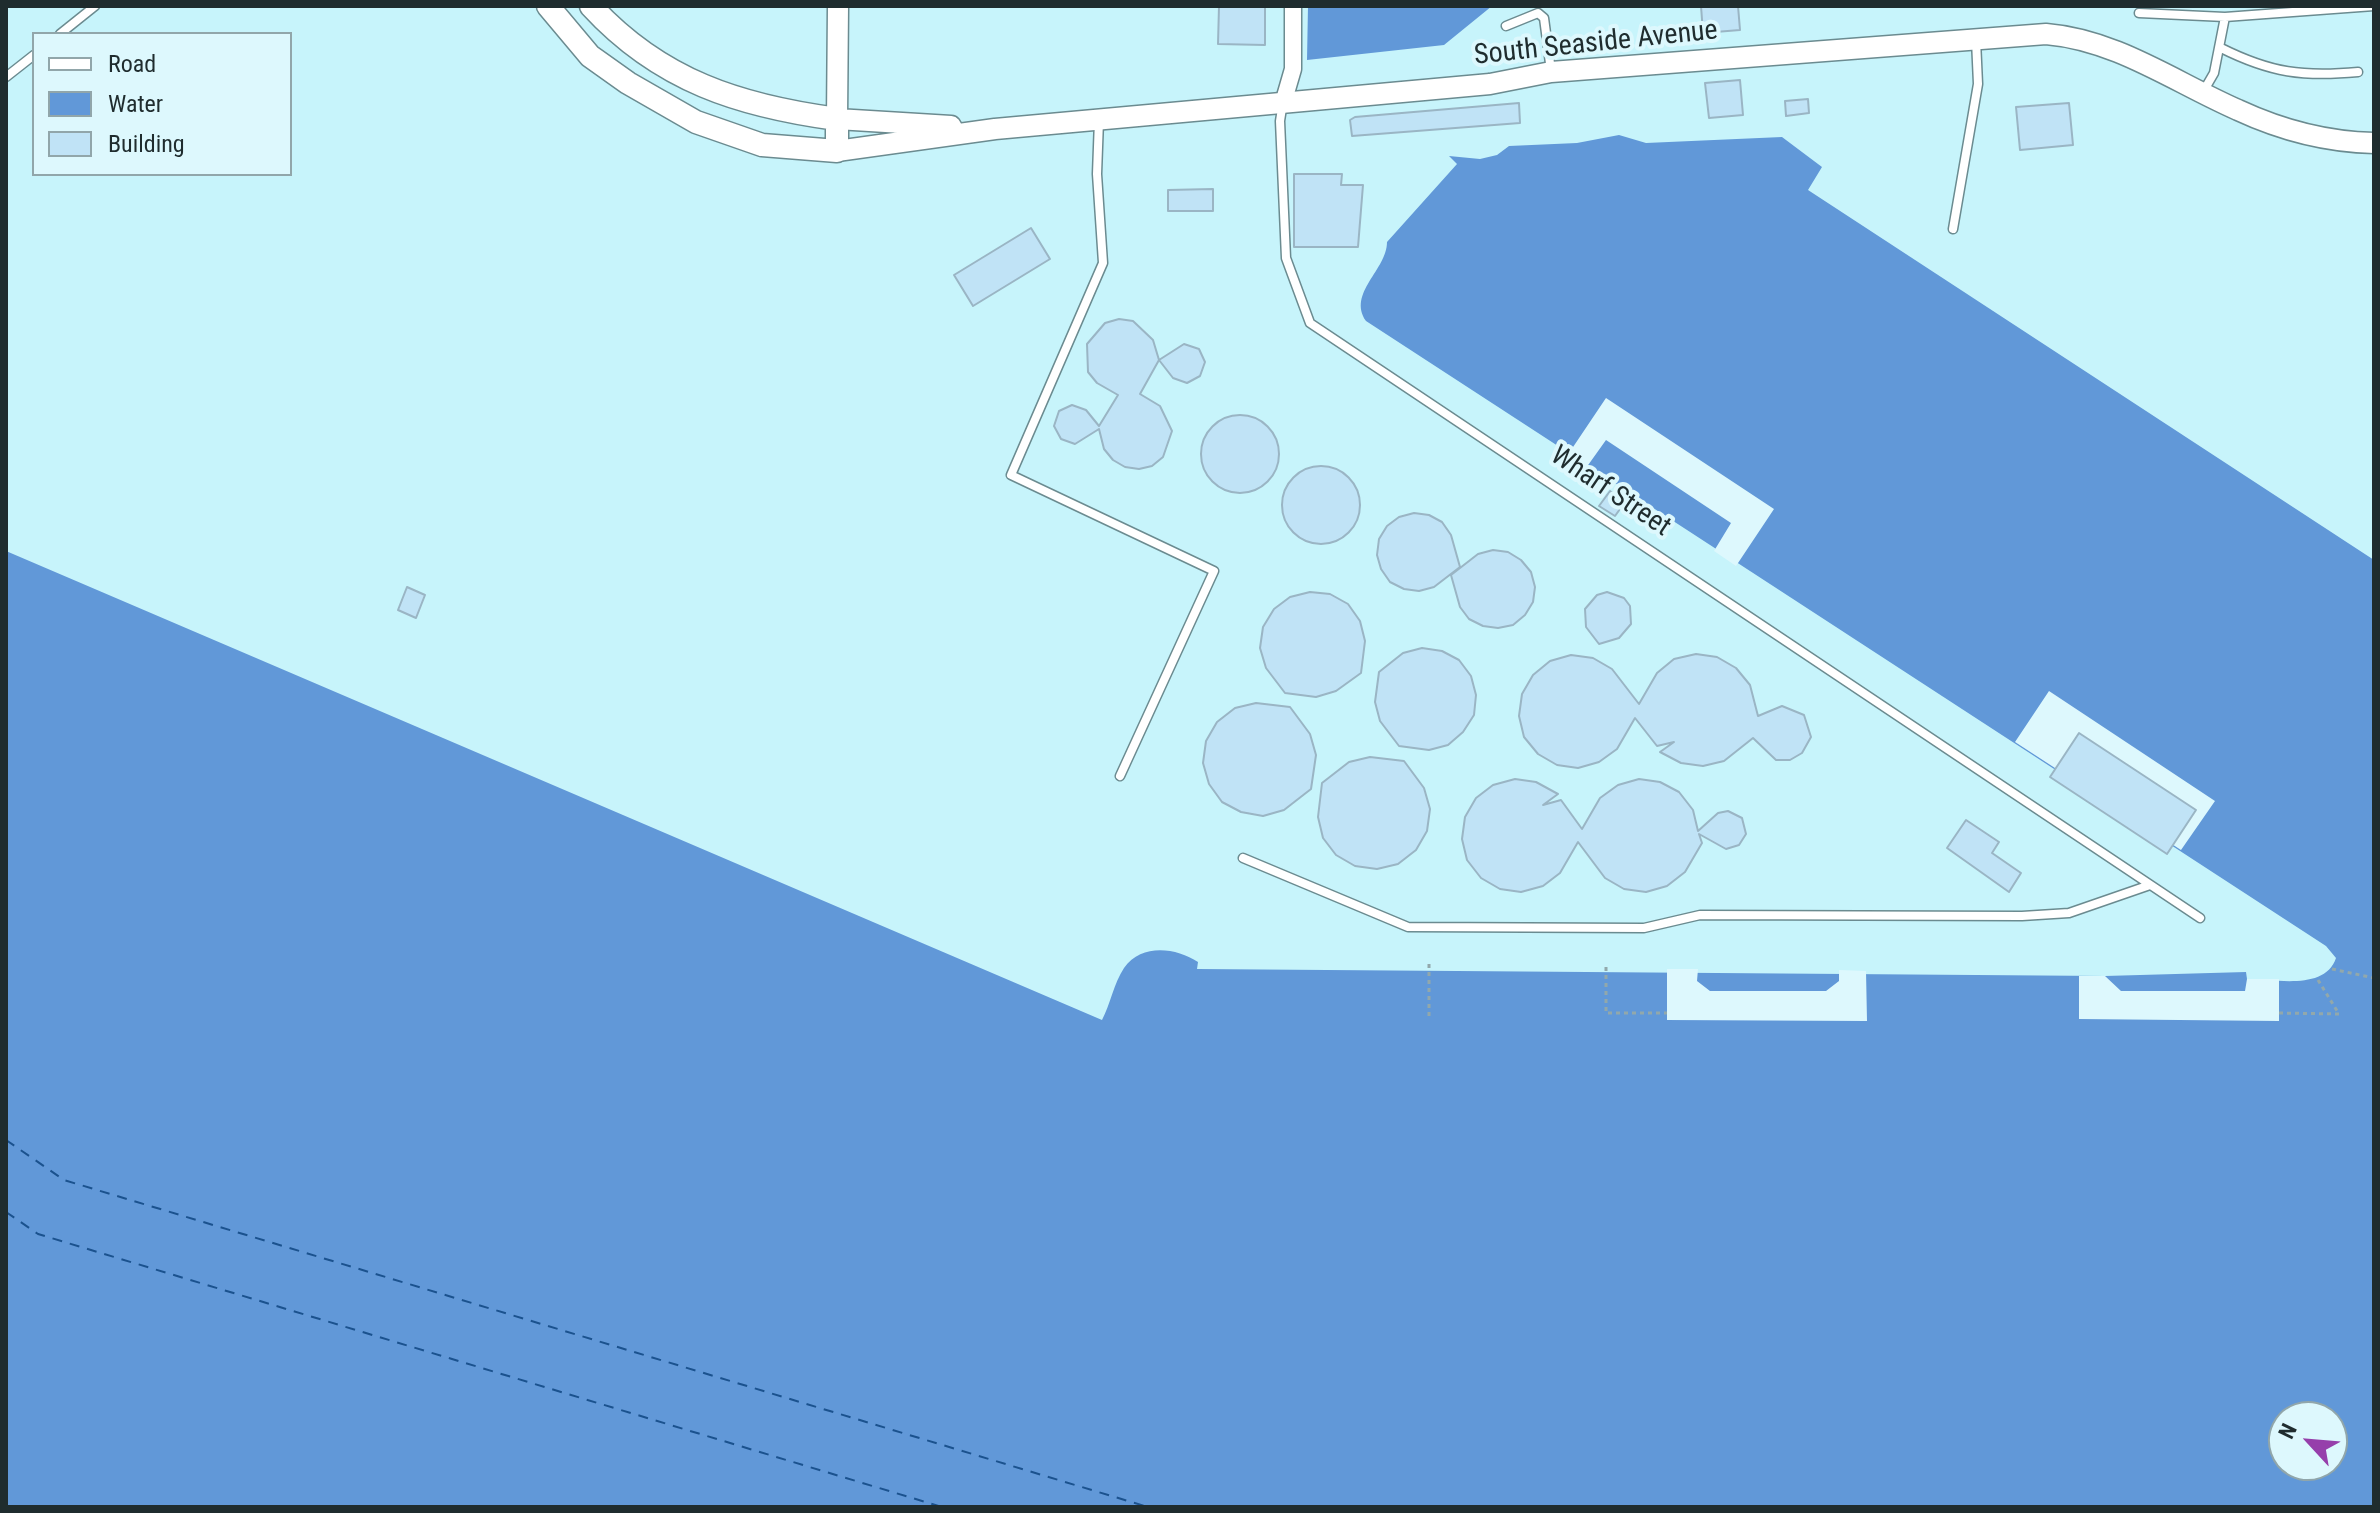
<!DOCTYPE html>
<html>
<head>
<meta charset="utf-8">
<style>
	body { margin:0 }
	#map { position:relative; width:2380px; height:1513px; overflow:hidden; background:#ddf8fd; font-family:"Roboto Condensed",sans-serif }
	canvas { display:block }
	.frame { position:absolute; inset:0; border:8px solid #1f2c2e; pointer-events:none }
	.legend { position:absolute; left:32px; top:32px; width:260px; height:144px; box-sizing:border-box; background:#ddf8fd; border:2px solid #91a6aa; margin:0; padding:10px 14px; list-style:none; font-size:24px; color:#1f2c2e }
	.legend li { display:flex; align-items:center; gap:16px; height:40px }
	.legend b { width:40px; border:2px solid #91a6aa }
	.north { position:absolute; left:2268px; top:1401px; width:80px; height:80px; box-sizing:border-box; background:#ddf8fd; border:2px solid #91a6aa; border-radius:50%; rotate:296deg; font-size:22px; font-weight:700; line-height:32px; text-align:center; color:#1f2c2e }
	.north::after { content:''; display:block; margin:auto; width:28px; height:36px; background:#963fab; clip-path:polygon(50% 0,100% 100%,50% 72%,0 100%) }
</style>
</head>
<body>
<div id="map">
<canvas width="2380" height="1513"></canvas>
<div class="frame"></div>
<ul class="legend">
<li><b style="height:10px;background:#fff"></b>Road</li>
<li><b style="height:22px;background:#6198d8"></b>Water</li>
<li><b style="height:22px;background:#c0e3f6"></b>Building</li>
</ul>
<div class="north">N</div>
</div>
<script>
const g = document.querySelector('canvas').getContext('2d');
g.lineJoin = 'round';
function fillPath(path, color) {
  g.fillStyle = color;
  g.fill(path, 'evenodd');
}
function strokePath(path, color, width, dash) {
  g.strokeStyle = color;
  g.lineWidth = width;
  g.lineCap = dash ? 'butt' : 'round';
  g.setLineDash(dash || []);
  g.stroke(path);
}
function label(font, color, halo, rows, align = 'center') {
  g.font = font + ' "Roboto Condensed",sans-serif';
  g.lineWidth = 8;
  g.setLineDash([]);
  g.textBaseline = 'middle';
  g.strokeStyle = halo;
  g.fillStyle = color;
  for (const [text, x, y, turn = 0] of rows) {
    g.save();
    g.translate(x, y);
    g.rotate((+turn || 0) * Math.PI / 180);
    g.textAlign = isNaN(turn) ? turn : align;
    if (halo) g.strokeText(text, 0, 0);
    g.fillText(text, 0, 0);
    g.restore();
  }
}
const built = new Path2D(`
	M6 6H2374V1507H6ZM34 34H290V174H34ZM2284 1417H2332V1465H2284Z`);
const water = new Path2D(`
	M1308 6H1492L1444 45 1307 60Z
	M1619 135 1646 143 1782 137 1822 167 1808 190 2374 560V1507H6V551L1102 1020C1110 1005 1114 983 1124 968 1142 943 1176 948 1198 962L1197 969 2105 976 2246 972 2247 979C2275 979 2325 991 2336 958L2326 946 1366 321C1347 293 1387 270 1387 242L1457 164 1449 156 1480 159 1497 155 1509 146 1577 143ZM2284 1417H2332V1465H2284Z`);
const pier = new Path2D(`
	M1606 398 1774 509 1736 566 1714 551 1731 523 1606 440 1586 468 1567 456Z
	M2049 691 2215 801 2181 850 2015 742Z
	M1667 969H1698L1697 981 1710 991H1826L1839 981V970L1866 971 1867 1021 1667 1020Z
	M2079 976H2105L2121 991H2245L2247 979H2279V1021L2079 1019Z`);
const ferry = new Path2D(`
	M6 1140 64 1180 1148 1507
	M6 1212 38 1234 942 1507`);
const building = new Path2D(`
	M1219 6H1265V45L1218 44Z
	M1701 6H1738L1740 30 1703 33Z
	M1740 80 1743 115 1709 118 1705 83Z
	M1808 99 1809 113 1786 116 1785 101Z
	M1519 103 1520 123 1352 136 1350 120 1355 117Z
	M2069 103 2073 145 2020 150 2016 107Z
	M1294 174H1342L1341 185H1363L1358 247H1294Z
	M1213 189V211H1168V190Z
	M1031 228 1050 259 973 306 954 275Z
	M1119 319 1133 321 1153 340 1159 360 1140 394 1160 406 1172 431 1163 457 1152 466 1139 469 1125 467 1113 460 1104 449 1099 429 1075 444 1061 439 1054 426 1059 411 1072 405 1086 410 1099 426 1118 395 1097 383 1088 372 1087 344 1105 323Z
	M1184 344 1199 349 1205 362 1200 376 1187 383 1173 378 1159 360Z
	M1201 454a39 39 0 1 1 78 0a39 39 0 1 1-78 0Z
	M1282 505a39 39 0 1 1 78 0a39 39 0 1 1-78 0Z
	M1610 491 1625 502 1615 516 1599 506Z
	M1414 513 1429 515 1442 522 1451 535 1460 567 1434 587 1419 591 1404 589 1390 582 1381 569 1377 555 1379 539 1387 526 1399 517Z
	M1493 550 1508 552 1521 560 1531 572 1535 587 1533 602 1525 615 1513 625 1498 628 1483 626 1469 619 1460 607 1451 575 1478 554Z
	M407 587 425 595 416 618 398 610Z
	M1310 592 1330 594 1348 604 1360 621 1365 641 1361 673 1336 691 1316 697 1285 693 1266 668 1260 648 1263 627 1274 609 1290 597Z
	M1607 592 1624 598 1630 606 1631 624 1619 638 1599 644 1586 627 1585 609 1597 595Z
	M1422 648 1442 651 1459 660 1471 676 1476 695 1474 715 1463 732 1448 745 1429 750 1399 746 1380 721 1375 702 1379 672 1403 653Z
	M1696 654 1717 657 1736 668 1750 685 1758 716 1782 706 1804 715 1811 737 1802 753 1790 760H1776L1753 738 1724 761 1703 766 1681 763 1660 752 1674 742 1657 746 1635 718 1617 749 1599 762 1578 768 1557 765 1538 754 1524 737 1519 716 1522 694 1533 675 1550 661 1571 655 1593 658 1612 669 1639 704 1657 673 1674 659Z
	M1256 703 1290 707 1310 734 1316 755 1311 789 1284 810 1263 816 1241 812 1222 802 1209 784 1203 763 1206 741 1217 722 1235 708Z
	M2079 733 2196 810 2167 854 2050 777Z
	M1370 757 1404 761 1424 788 1430 809 1427 831 1416 850 1398 864 1377 869 1355 866 1336 855 1323 838 1318 817 1322 783 1349 762Z
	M1515 779 1536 782 1558 794 1543 805 1561 800 1582 829 1600 798 1618 785 1639 779 1660 782 1679 792 1693 810 1698 831 1718 813 1728 811 1742 818 1746 834 1739 845 1726 849 1699 834 1702 843 1685 872 1667 886 1646 892 1624 889 1605 878 1578 842 1560 873 1543 886 1521 892 1500 889 1481 878 1467 860 1462 839 1465 817 1476 798 1493 785Z
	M1966 820 1999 842 1992 853 2021 873 2009 892 1947 848Z`);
const path = new Path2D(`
	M1606 967V1013H1667
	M2332 969 2374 978
	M2279 1013 2339 1014 2318 980
	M1429 1016V964`);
const service = new Path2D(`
	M2139 13 2225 17
	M1506 26 1538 13 1544 18 1551 71
	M60 34 95 6
	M2221 48C2271 73 2303 77 2358 72
	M6 77 34 55
	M2203 92 2214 73 2225 17 2374 6
	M1283 102 1280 121 1286 258 1310 323 2200 918
	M1099 120 1097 174 1103 263 1011 475 1214 571 1120 776
	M1953 229 1978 84 1976 40
	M1243 858 1408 927 1644 928 1700 915 2022 916 2069 913 2150 885`);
const minor = new Path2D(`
	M1284 100 1293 69V6`);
const tertiary = new Path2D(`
	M838 6 837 119 951 126
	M837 151 995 129 1490 84 1551 72 2046 34C2117 40 2174 82 2238 110 2281 130 2326 142 2374 143`);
const secondary = new Path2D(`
	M548 6 590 56 628 83 696 122 762 145 837 151V119C740 106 660 81 591 6`);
const streetNames = [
	["South Seaside Avenue",1596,44,-6],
	["Wharf Street",1610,492,34]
];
fillPath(built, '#c7f4fb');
fillPath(water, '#6198d8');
fillPath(pier, '#ddf8fd');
strokePath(ferry, '#1b528e', 2, [10, 8]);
fillPath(building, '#c0e3f6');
strokePath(building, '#9ab5c4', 2);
strokePath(service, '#6b8b90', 11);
strokePath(minor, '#6b8b90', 19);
strokePath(tertiary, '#6b8b90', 23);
strokePath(secondary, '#6b8b90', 25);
strokePath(path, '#92a8ab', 3, [4, 4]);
strokePath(service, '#fff', 8);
strokePath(minor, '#fff', 16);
strokePath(tertiary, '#fff', 20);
strokePath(secondary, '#fff', 22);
label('28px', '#1f2c2e', '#ddf8fd', streetNames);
</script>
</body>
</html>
